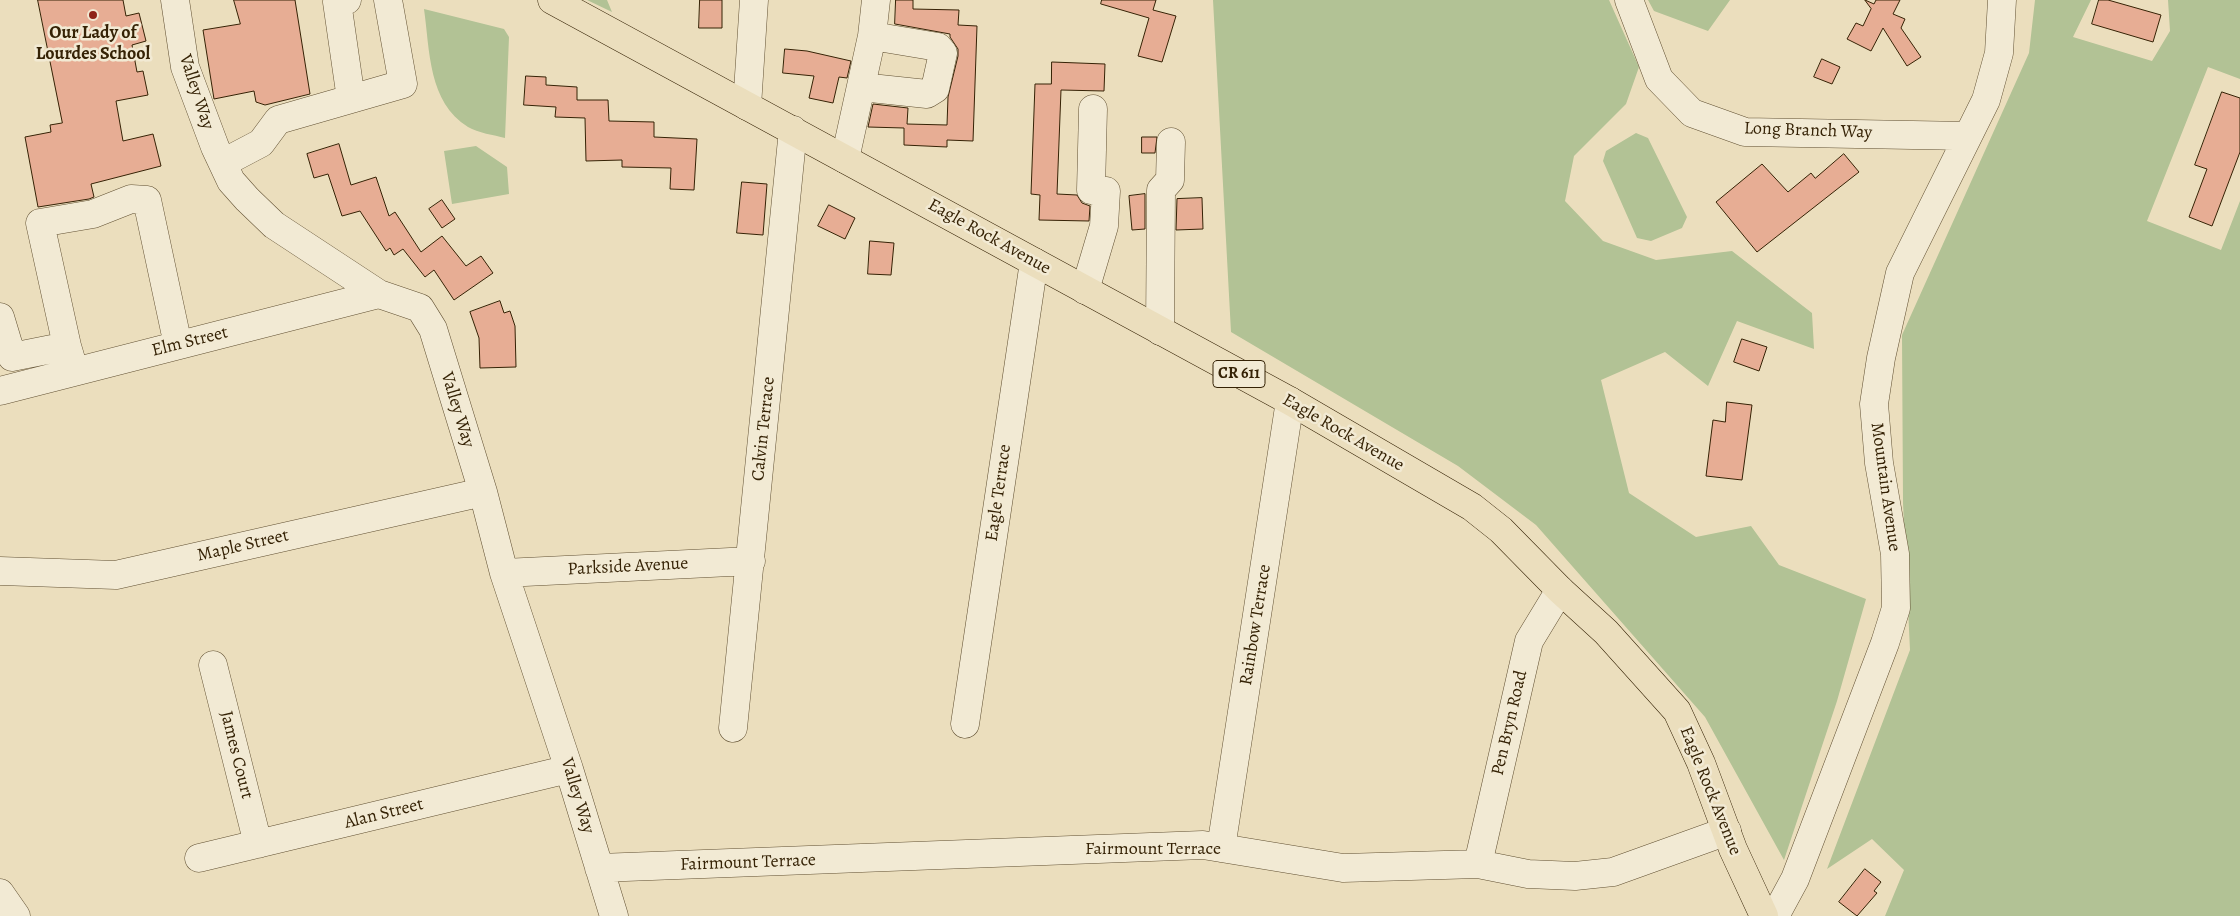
<!DOCTYPE html>
<html>
<head>
<meta charset="utf-8">
<style>
	body { margin:0 }
	canvas { display:block; background:#ebdebd }
</style>
</head>
<body>
<canvas width="2240" height="916"></canvas>
<script>
const g = document.querySelector('canvas').getContext('2d');
g.lineJoin = 'round';
function fillPath(path, color) {
  g.fillStyle = color;
  g.fill(path, 'evenodd');
}
function strokePath(path, color, width, dash) {
  g.strokeStyle = color;
  g.lineWidth = width;
  g.lineCap = dash ? 'butt' : 'round';
  g.setLineDash(dash || []);
  g.stroke(path);
}
function label(font, color, halo, rows, align = 'center') {
  g.font = font + ' Alegreya,serif';
  g.lineWidth = 5;
  g.setLineDash([]);
  g.textBaseline = 'middle';
  g.strokeStyle = halo;
  g.fillStyle = color;
  for (const [text, x, y, turn = 0] of rows) {
    g.save();
    g.translate(x, y);
    g.rotate((+turn || 0) * Math.PI / 180);
    g.textAlign = isNaN(turn) ? turn : align;
    if (halo) g.strokeText(text, 0, 0);
    g.fillText(text, 0, 0);
    g.restore();
  }
}
const green = new Path2D(`
	M587 0H607L612 12Z
	M1213 0H1609L1639 67 1626 104 1574 156 1565 201 1603 241 1656 260 1732 251 1812 313 1814 349 1737 321 1708 386 1665 352 1601 380 1629 493 1696 537 1751 526 1779 565 1866 599 1837 701 1784 860 1705 717 1536 525 1458 466 1231 332Z
	M1648 0H1730L1708 31 1654 11Z
	M2035 0H2091L2073 37 2152 61 2170 31 2168 0H2240V79L2208 67 2147 221 2221 250 2240 201V916H1885L1904 870 1872 839 1827 869 1910 650 1903 503 1902 335 2029 53Z
	M424 9 504 29 509 37 505 138C494 135 478 133 468 127 428 102 430 51 424 9Z
	M1636 133 1648 138 1687 217 1682 228 1651 241 1637 238 1603 161 1606 151Z
	M476 146 507 167 509 194 452 204 444 151Z`);
const building = new Path2D(`
	M38 0H123L126 16 139 13 146 41 132 45 137 72 143 71 148 95 116 101 123 141 153 134 161 166 91 184 94 197 89 199 38 207 25 137 51 132 50 125 62 123Z
	M234 0H295L310 94 265 105 256 102 254 91 214 99 203 30 240 24Z
	M700 0H722V28H699Z
	M896 0H913V9L959 10 958 25 977 26 973 141 947 140V147L904 145V128L868 127 873 104 908 108 907 124 947 125 948 97 958 56V49L950 37V34L895 24Z
	M1102 0H1156L1153 10 1176 16 1162 62 1138 56 1149 18 1101 4Z
	M1865 0 1874 4 1876 0H1900L1893 14 1905 19 1901 28 1921 57 1907 66 1883 28 1871 51 1847 39 1856 23 1863 26 1871 9Z
	M2099 0H2108L2161 15 2153 42 2092 24Z
	M785 49 807 51 851 61 847 78 839 77 833 103 809 98 814 76 783 73Z
	M1822 59 1840 67 1832 84 1814 77Z
	M1052 62 1105 64 1104 91 1061 90 1057 194 1077 195 1082 203 1090 206 1089 221 1039 220 1040 195 1031 194 1035 84H1051Z
	M526 76 546 77V85L577 87V100H608L609 121 654 122V137L697 139 694 190 670 189 671 168 622 167V160L586 161 585 118 555 117 556 107 524 105Z
	M2222 92 2240 98V152L2212 226 2189 217 2207 169 2195 165Z
	M1142 137H1157L1155 153H1142Z
	M339 144 351 185 376 177 389 216 395 212 421 252 442 236 466 266 481 256 493 273 454 300 434 270 425 277 403 249 394 255 390 248 386 251 360 211 342 216 328 174 314 178 307 154Z
	M1844 154 1859 172 1757 252 1716 202 1762 164 1788 192 1811 173 1815 178Z
	M742 182 767 184 763 235 737 233Z
	M1145 194V229L1132 230 1129 196Z
	M1202 198 1203 229 1176 230 1177 199Z
	M442 200 455 219 442 228 429 209Z
	M829 205 855 218 845 239 818 226Z
	M870 241 894 243 891 275 868 274Z
	M500 301 504 313 510 311 515 326 516 367 480 368 479 338 470 312Z
	M1742 339 1767 347 1759 371 1734 362Z
	M1727 402 1752 405 1742 480 1706 476 1713 420 1725 422Z
	M1865 869 1881 882 1874 891 1877 893 1857 916 1839 902Z`);
const minor = new Path2D(`
	M175 0 185 67 215 147 231 181 247 199 274 225 379 294 420 308 433 329 483 492 504 573 569 769 614 916
	M347 0 337 2 351 99
	M1629 0 1659 79 1692 113 1745 132 1968 136
	M861 87 927 94 935 89 943 53 938 47 872 36
	M747 106 754 0
	M845 159 872 36 876 0
	M223 163 261 143 278 120 403 84 388 0
	M1085 290 1104 226 1106 191 1091 190 1093 109
	M0 317 12 357 67 346 72 363
	M1160 331 1161 190 1170 180 1171 142
	M67 346 40 223 93 214 131 199 147 200 178 345
	M0 391 379 294
	M0 571 116 575 483 492
	M504 573 751 561
	M213 665 258 844
	M965 724 1034 262
	M733 728 793 130
	M1221 848 1290 401
	M199 858 569 769
	M1478 864 1529 641 1560 590
	M599 868 1203 845 1343 868 1478 864 1528 874 1575 876 1613 872 1727 831
	M0 893 16 916
	M1775 916 1795 879 1885 643 1896 608 1895 554 1879 463 1874 404 1881 358 1900 273 1986 100 1999 53 2002 0`);
const major = new Path2D(`
	M552 0 1290 401 1472 507 1501 530 1560 590 1606 632 1677 711 1701 763 1733 849 1764 916`);
const markers = [
	[93,15,5,"#8f2418"]
];
const shields = [
	[1239,374,52]
];
const shieldNames = [
	["CR 611",1239,374]
];
const poiNames = [
	["Our Lady of",93,34],
	["Lourdes School",93,55]
];
const streetNames = [
	["Valley Way",196,92,72],
	["Long Branch Way",1808,131,2],
	["Eagle Rock Avenue",989,237,29],
	["Elm Street",190,342,-14],
	["Valley Way",457,410,73],
	["Calvin Terrace",764,429,-84],
	["Eagle Rock Avenue",1343,433,30],
	["Mountain Avenue",1885,487,82],
	["Eagle Terrace",999,493,-82],
	["Maple Street",243,546,-13],
	["Parkside Avenue",628,567,-3],
	["Rainbow Terrace",1256,625,-81],
	["Pen Bryn Road",1510,723,-77],
	["James Court",236,755,76],
	["Eagle Rock Avenue",1710,791,68],
	["Valley Way",577,796,73],
	["Alan Street",384,814,-14],
	["Fairmount Terrace",1153,850],
	["Fairmount Terrace",748,863,-2]
];
fillPath(green, '#b2c295');
fillPath(building, '#e7ad94');
strokePath(building, '#352205', 1);
strokePath(minor, '#625133', 29);
strokePath(major, '#352205', 29);
strokePath(minor, '#f2ead4', 28);
strokePath(major, '#ebdebd', 28);
for (const [x, y, r, color] of markers) {
  const dot = new Path2D();
  dot.arc(x, y, r, 0, 2 * Math.PI);
  g.fillStyle = color;
  g.fill(dot);
  strokePath(dot, '#f2ead4', 2);
}
for (const [x, y, w] of shields) {
  const box = new Path2D();
  box.roundRect(x - w / 2, y - 13.5, w, 27, 4);
  g.fillStyle = '#f2ead4';
  g.fill(box);
  strokePath(box, '#352205', 1);
}
label('bold 16px', '#352205', null, shieldNames);
label('bold 18px', '#352205', '#f2ead4', poiNames);
label('18px', '#352205', '#f2ead4', streetNames);
</script>
</body>
</html>
